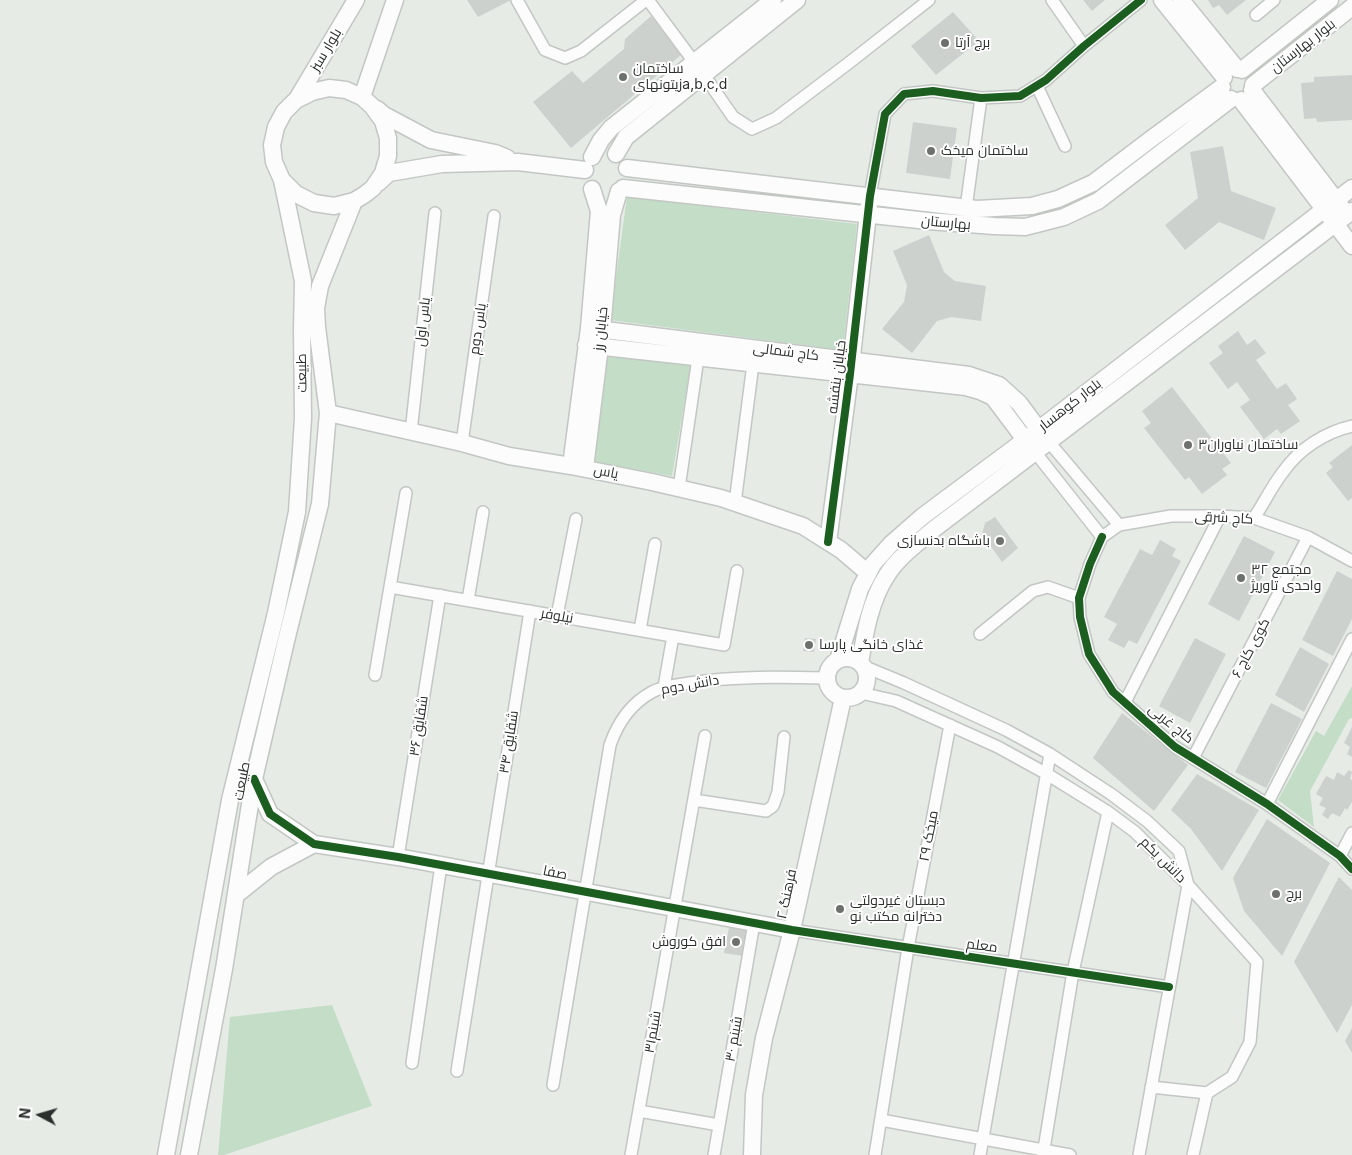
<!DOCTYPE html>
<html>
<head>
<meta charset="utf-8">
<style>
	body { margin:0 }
	#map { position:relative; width:1352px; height:1155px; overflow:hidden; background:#e6ebe6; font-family:Inter,sans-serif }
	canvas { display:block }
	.north { position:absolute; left:15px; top:1090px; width:50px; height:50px; -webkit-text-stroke:4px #fff; paint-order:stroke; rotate:276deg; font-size:14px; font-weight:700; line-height:20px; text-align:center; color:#2c302d }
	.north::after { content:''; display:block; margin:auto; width:18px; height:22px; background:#2c302d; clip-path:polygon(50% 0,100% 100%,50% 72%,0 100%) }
</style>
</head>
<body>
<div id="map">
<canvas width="1352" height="1155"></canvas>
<div class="north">N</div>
</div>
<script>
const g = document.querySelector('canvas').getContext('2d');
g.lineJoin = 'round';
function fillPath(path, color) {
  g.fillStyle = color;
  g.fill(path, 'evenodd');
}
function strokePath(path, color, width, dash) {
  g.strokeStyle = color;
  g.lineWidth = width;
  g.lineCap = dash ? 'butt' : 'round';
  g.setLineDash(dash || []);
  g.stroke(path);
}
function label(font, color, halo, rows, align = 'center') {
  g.font = font + ' Inter,Cairo,sans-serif';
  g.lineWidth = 4;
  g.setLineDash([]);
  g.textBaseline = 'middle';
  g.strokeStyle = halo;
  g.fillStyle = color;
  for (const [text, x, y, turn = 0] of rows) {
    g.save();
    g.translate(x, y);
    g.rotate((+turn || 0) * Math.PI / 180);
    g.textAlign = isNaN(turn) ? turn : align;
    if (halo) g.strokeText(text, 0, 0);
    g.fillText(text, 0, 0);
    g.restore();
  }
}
const green = new Path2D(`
	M627 197 857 224 843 350 610 320Z
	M606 357 691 363 672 476 592 461Z
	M1352 686V718L1349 719 1310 791 1314 827 1278 800 1316 731 1324 736Z
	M332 1005 372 1106 224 1155H218L230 1017Z`);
const building = new Path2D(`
	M467 0H511L478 17Z
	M1083 0H1105L1092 11Z
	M1208 0H1246L1227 15 1219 5 1213 8Z
	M953 12 979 41 936 75 911 46Z
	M651 16 681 55 571 148 533 102 572 71 583 83 624 49 625 39Z
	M1352 75V120L1317 122 1316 118 1304 119 1301 83 1314 82V77Z
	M913 122 957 128 950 179 906 173Z
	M1223 146 1231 191 1276 208 1264 240 1219 222 1185 250 1165 225 1198 198 1190 152Z
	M929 235 944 272 955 281 986 286 981 321 951 317 937 321 912 353 882 329 904 302 907 285 893 251Z
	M1238 331 1247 345 1255 339 1266 353 1256 360 1277 389 1286 383 1297 399 1288 405 1300 421 1281 434 1277 429 1264 439 1240 407 1250 400 1237 382 1228 389 1209 363 1223 353 1218 346Z
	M1172 387 1231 463 1222 469 1227 475 1202 494 1189 477 1185 480 1144 428 1151 423 1142 411Z
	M1352 445V498L1348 501 1326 473 1333 467 1329 463Z
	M995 517 1018 548 1002 562 982 534 985 523Z
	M1244 536 1275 552 1239 621 1208 604Z
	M1160 540 1176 549 1172 556 1181 561 1137 644 1129 640 1124 648 1108 640 1117 624 1104 617 1140 549 1152 555Z
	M1337 571 1352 579V619L1333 656 1302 640Z
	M805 638 816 639 814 652 803 651Z
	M1195 638 1226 654 1190 723 1159 706Z
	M1300 647 1329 664 1304 712 1275 695Z
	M1271 703 1302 719 1266 788 1235 772Z
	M1122 713 1188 765 1154 811 1093 758Z
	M1352 727V757L1347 754 1350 747 1344 743Z
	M1349 770 1352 772 1350 779 1352 780V802L1347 810 1345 808 1340 817 1332 813 1328 819 1322 815 1326 808 1319 805 1323 798 1316 794 1326 776 1334 780 1337 772 1344 776Z
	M1197 774 1259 810 1222 871 1191 829 1171 810Z
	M1267 819 1330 863 1282 956 1244 911 1233 878Z
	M1339 877 1352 890V1005L1337 1033 1294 962Z
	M729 927 748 931 743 956 724 953Z
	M1352 1028V1053L1345 1041Z`);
const street = new Path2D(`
	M517 0 545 50 565 58 581 51 646 0
	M648 0 694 62
	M1052 0 1084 46
	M1256 15 1274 0
	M704 75 733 117 752 129 776 118 850 62 929 0
	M1037 86 1065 146
	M870 196 885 114 904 94 933 91 981 98 1020 96 1046 80 1084 46 1141 0
	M966 208 981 98
	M411 432 435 213
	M1049 442 1119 525
	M462 443 494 216
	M1035 452 1102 537
	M679 488 698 358
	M735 503 753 364
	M1254 518C1264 503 1272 486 1283 472 1299 449 1325 432 1352 426
	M1102 537 1090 564 1079 598 1080 617 1089 654 1113 692 1175 747 1267 804 1340 856 1352 869
	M1102 537 1119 525 1171 516H1220L1254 518 1308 537 1352 561
	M390 587 724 645 737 571
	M468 600 483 512
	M557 616 576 519
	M640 630 655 544
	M980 634 1033 591 1048 587 1079 598
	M863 666 904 683 1006 730 1050 754 1111 794 1147 821 1179 851 1188 885 1139 1155
	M375 675 406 493
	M664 687 673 636
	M861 693 896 701 998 747 1047 774 1108 812 1135 832 1188 885 1257 962 1250 1042 1232 1077 1207 1093 1151 1087
	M1125 702 1220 516
	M1193 758 1308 537
	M694 800 766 811 773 806 778 792 784 737
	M1267 804 1352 639
	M1340 856 1352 833
	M398 857 440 595
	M792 930 1169 987
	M412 1063 441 865
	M457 1071 530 611
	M553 1085 610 745C618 722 630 704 652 692 663 686 676 685 689 683 735 676 780 677 826 678
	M639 1111 719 1125
	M881 1120 1070 1155
	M631 1155 705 736
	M714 1155 754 923
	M875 1155 908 948 950 725
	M980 1155 1050 754
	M1043 1155 1073 972 1108 812
	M1193 1155 1207 1093`);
const secondary = new Path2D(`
	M1162 0 1224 77
	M1181 0 1237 69
	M1242 70 1330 0
	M1253 85 1352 7
	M1252 90 1342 208
	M362 97 395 0
	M297 99 356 0
	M1241 100 1352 246
	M377 109 384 115 431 140 495 153 507 158
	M616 154 626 137 797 0
	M592 157 601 140 611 128 773 0
	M627 168 977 209 1032 206 1058 199 1093 183 1151 139 1222 87
	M378 183 389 173 442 164 518 162 585 170
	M623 188 928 221 994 226 1025 227 1064 217 1098 201 1231 99
	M589 328 969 375 999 385 1019 403 1045 438
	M586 345 966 387 980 391 993 397 1032 449
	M328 413 462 443 509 456 571 466 652 482 721 498 803 526 841 550 868 573
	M571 466 589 328 599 211 592 189
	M585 468 602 330 612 215 619 191
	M828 542 850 374 869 205
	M827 678a20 20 0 1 1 40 0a20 20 0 1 1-40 0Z
	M838 660 860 589 873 564 891 544 923 516 1025 440 1352 188
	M860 663C865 633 870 601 887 575 898 557 918 543 934 529L1352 211
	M254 779 270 814 314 844 398 857 792 930
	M236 895 271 867 314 844
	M166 1155 230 800 276 613 297 512 303 418 302 330 303 281 282 180 274 162 272 145 276 127 284 112 296 100 312 92 329 88 346 90 362 97 372 106 383 121 388 138V156L383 173 373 188 364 195 354 201 334 206 314 203 296 194 282 180
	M189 1155 224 969 254 779 286 641 320 504 328 413 317 327 316 308 320 286 354 201
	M752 1155 754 1095 764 1038 792 930 843 698`);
const cycleway = new Path2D(`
	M1102 537 1090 564 1079 598 1080 617 1089 654 1113 692 1175 747 1267 804 1340 856 1352 869
	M828 542 850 374 870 196 885 114 904 94 933 91 981 98 1020 96 1046 80 1084 46 1141 0
	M254 779 270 814 314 844 398 857 792 930 1169 987`);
const markers = [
	[945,43,5,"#6d716e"],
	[623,77,5,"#6d716e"],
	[931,151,5,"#6d716e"],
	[1188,445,5,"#6d716e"],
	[1000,541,5,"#6d716e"],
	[1241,578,5,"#6d716e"],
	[809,645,5,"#6d716e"],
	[1276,894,5,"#6d716e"],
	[840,909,5,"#6d716e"],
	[736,942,5,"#6d716e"]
];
const poiNames = [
	["برج آرتا",955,43],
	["ساختمان",633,69],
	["زیتونهایa,b,c,d",633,85],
	["ساختمان میخک",941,151],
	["ساختمان نیاوران۳",1198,445],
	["باشگاه بدنسازی",990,541,"right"],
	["مجتمع ۳۲",1251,570],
	["واحدی تاوریژ",1251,586],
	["غذای خانگی پارسا",819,645],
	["برج",1286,894],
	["دبستان غیردولتی",850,901],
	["دخترانه مکتب نو",850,917],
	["افق کوروش",726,942,"right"]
];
const streetNames = [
	["بلوار بهارستان",1303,46,-38],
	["بلوار سبز",326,50,-59],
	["بهارستان",946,223,5],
	["یاس اول",423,322,-84],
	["یاس دوم",478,329,-82],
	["خیابان رز",601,329,-84],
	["کاج شمالی",786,352,7],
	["طبیعت",302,373,-91],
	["خیابان بنفشه",837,377,-83],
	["بلوار کوهسار",1070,405,-38],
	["یاس",606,472,11],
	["کاج شرقی",1224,518,3],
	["نیلوفر",557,616,10],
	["کوی کاج ۶",1251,648,-62],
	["دانش دوم",690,685,-10],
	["کاج غربی",1171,724,39],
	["شقایق ۳۶",419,726,-81],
	["شقایق ۳۴",509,742,-81],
	["طبیعت",242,781,-79],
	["میخک ۲۹",929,836,-79],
	["دانش یکم",1163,860,45],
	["صفا",555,873,11],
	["فرهنگ ۲",787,894,-78],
	["معلم",982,946,8],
	["شبنم۳۱",653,1032,-80],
	["شبنم ۳۰",734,1039,-80]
];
fillPath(green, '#c3ddc7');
fillPath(building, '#ccd1cd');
strokePath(street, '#c2c7c3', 14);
strokePath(secondary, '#c2c7c3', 19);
strokePath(street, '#fbfcfb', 11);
strokePath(secondary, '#fbfcfb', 16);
strokePath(cycleway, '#1b5e20', 8);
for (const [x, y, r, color] of markers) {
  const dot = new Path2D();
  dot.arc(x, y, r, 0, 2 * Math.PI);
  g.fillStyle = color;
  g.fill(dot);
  strokePath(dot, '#fff', 2);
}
label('14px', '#2c302d', '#fff', poiNames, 'left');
label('14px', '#2c302d', '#fff', streetNames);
</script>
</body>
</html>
